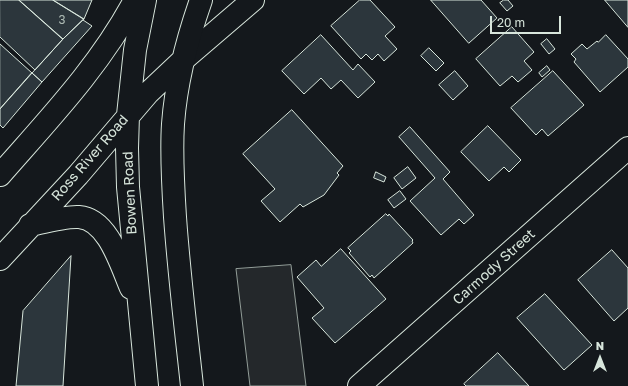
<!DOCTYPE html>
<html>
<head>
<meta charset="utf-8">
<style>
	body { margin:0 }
	#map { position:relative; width:628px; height:386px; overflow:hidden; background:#14181c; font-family:"Golos Text",sans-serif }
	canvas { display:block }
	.north { position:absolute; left:580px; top:338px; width:40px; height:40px; -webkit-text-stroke:3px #14181c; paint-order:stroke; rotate:0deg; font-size:11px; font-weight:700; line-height:16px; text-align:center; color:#d8e6dc }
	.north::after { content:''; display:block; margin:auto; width:14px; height:18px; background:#d8e6dc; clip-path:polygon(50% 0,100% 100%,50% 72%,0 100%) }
	.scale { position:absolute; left:490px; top:16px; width:71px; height:18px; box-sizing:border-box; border:2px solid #d8e6dc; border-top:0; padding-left:5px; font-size:12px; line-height:14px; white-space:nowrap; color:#d8e6dc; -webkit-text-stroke:3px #14181c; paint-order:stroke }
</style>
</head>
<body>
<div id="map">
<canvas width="628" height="386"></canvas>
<div class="north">N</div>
<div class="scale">20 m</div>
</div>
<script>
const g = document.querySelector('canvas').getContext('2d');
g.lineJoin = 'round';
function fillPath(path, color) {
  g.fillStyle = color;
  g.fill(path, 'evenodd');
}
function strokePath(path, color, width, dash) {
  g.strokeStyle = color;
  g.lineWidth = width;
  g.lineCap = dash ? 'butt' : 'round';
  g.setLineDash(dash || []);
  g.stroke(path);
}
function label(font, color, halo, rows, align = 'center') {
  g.font = font + ' "Golos Text",sans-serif';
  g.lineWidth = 3;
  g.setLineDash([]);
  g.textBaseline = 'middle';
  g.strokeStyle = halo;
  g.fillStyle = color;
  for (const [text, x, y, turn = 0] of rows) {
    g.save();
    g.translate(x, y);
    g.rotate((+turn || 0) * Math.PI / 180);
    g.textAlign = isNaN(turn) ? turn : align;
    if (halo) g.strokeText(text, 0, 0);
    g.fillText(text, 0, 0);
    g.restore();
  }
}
const parking = new Path2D(`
	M291 265 306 386H250L236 269Z`);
const building = new Path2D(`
	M0 0H19L63 39 35 70 0 37Z
	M19 0H53L84 19 63 39Z
	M53 0H92L84 19Z
	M360 0H370L395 27 385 36 397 49 384 61 378 54 372 60 366 54 361 59 331 26Z
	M431 0H481L497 18 469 43Z
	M504 0H508L513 6 507 11 500 3Z
	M605 0H628V27Z
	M83 20 92 26 42 82 32 73 63 39Z
	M512 27 534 52 524 61 532 70 518 82 512 76 500 86 476 59Z
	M321 35 353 70 358 64 375 82 358 98 341 80 331 89 321 78 304 94 282 71Z
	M606 35 628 59V67L600 92 574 62 576 59 571 54 582 44 587 49 597 41 598 42Z
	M547 39 555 49 549 54 541 44Z
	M0 44 32 73 0 109Z
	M429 48 444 63 436 71 421 56Z
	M547 66 550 70 542 77 539 73Z
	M455 71 468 86 453 100 439 85Z
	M553 71 584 105 548 136 542 129 536 135 511 108Z
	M32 73 42 82 3 128 0 125V109Z
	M292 110 343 166 337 173 339 175 324 195 303 207 300 204 280 222 261 201 275 189 243 154Z
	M488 126 521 160 509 172 504 167 489 181 461 152Z
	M410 127 450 172 443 179 474 215 464 224 459 219 441 235 410 201 435 178 399 137Z
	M408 167 416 178 402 189 394 178Z
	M376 172 386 177 384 182 374 178Z
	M400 191 406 199 394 208 388 200Z
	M386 214 388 216 389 214 413 240 412 241 413 243 374 278 372 275 370 277 349 253 351 251 348 248Z
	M341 249 386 299 335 343 312 318 324 308 297 277 316 260 321 266Z
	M612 250 628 268V308L614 321 578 280Z
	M71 256 63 386H16L23 311Z
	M545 294 592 345 564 370 517 318Z
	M498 353 529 386H466L464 384Z`);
const minor = new Path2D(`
	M183 60 253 0
	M359 386 628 148`);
const major = new Path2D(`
	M145 0 135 50 128 115 127 148 128 187 147 386
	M0 175C48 120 100 66 135 0
	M30 225C44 222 66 216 79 217 108 219 121 265 131 288
	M0 259 78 175 148 93 183 60
	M192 386C186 330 179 274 175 217 173 186 171 155 173 124 176 82 187 40 201 0`);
const numberNames = [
	["3",62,20]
];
const streetNames = [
	["Ross River Road",90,158,-49],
	["Bowen Road",130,193,-93],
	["Carmody Street",494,267,-42]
];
fillPath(parking, '#24282b');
strokePath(parking, '#939e99', 1);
fillPath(building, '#2c363c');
strokePath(building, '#d8e6dc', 1);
strokePath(minor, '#d8e6dc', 24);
strokePath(major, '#d8e6dc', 24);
strokePath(minor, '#14181c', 22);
strokePath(major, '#14181c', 22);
label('12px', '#adbab4', null, numberNames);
label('14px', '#d8e6dc', '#14181c', streetNames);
</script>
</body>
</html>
